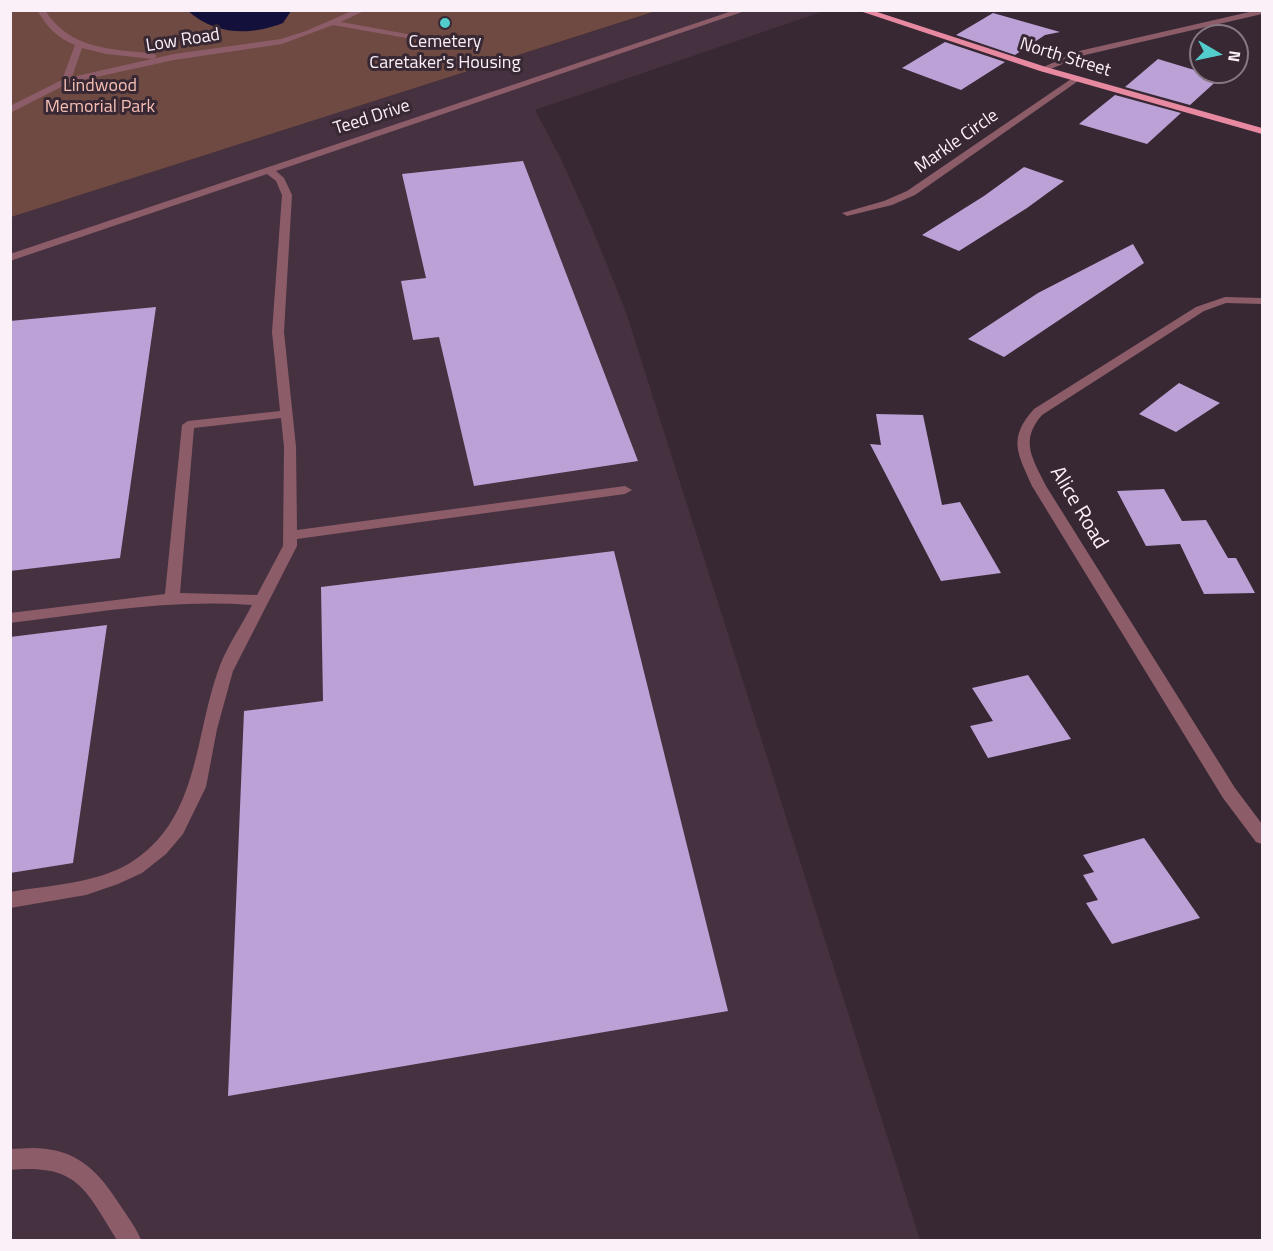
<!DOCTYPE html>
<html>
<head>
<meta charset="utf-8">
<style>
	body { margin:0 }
	#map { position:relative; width:1273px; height:1251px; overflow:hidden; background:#382834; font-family:"Titillium Web",sans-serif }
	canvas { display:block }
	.frame { position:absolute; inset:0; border:12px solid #fbf0f8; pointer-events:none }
	.north { position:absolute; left:1189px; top:24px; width:60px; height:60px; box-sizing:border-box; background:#382834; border:2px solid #867882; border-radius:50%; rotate:99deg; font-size:16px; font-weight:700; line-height:24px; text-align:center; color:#fbf0f8 }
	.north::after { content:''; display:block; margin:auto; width:21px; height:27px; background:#53cdcb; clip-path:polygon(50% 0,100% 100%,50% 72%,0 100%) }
</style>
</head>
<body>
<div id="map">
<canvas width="1273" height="1251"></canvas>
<div class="frame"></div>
<div class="north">N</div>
</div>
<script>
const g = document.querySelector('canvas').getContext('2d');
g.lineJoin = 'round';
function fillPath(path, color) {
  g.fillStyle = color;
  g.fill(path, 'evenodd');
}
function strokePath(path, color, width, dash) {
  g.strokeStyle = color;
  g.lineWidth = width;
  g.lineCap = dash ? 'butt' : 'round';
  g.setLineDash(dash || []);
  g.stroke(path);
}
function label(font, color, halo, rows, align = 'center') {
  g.font = font + ' "Titillium Web",sans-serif';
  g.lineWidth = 6;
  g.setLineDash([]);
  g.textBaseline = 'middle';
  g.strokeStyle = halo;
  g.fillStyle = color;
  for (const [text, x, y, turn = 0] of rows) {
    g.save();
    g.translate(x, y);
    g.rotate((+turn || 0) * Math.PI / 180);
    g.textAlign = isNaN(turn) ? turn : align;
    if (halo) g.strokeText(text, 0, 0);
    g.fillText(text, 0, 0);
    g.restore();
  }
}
const built = new Path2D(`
	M816 10 821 12 535 110 560 157 592 228 626 312 920 1240H11L10 217 657 11Z`);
const green = new Path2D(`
	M649 10 653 12 11 217V11Z`);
const water = new Path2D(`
	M188 11H291L283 23C249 36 216 35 188 11Z`);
const building = new Path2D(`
	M993 13 1060 32 1045 35 1015 55 956 35Z
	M945 42 1005 62 961 90 902 68Z
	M1158 59 1201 72 1222 76 1190 105 1125 87Z
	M1115 95 1181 113 1147 144 1079 124Z
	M523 161 638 461 474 486 439 337 413 340 401 281 426 278 402 174Z
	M1024 167 1064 181 1027 208 959 251 922 235 984 196Z
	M1133 244 1144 263 1004 357 968 339 1038 293Z
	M156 307 120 558 10 571V321Z
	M1179 383 1220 403 1176 432 1139 414Z
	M876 414 923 415 942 505 960 502 1001 573 941 581 870 444 881 445Z
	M1164 489 1182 521 1206 520 1228 558H1236L1255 593 1204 594 1180 544 1146 546 1117 491Z
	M614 551 728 1011 228 1096 244 711 323 701 321 587Z
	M107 625 73 863 10 873V637Z
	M1028 675 1071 739 988 758 970 726 993 721 972 688Z
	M1144 838 1200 918 1112 944 1086 903 1098 900 1083 875 1094 872 1083 855Z`);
const minor = new Path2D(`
	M37 10H45C69 49 112 50 153 53L157 56 153 59 106 54 82 48 72 77 174 54 281 39 306 31 354 10H366L341 22 467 45 463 48 333 25 282 44 174 60 69 83 10 113V106L62 80 75 45C57 38 47 27 37 10Z
	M735 10H748L276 171 284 178 292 195 284 332 296 447 297 530 625 486 632 490 625 494 297 539V546L233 671 217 729 206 787 183 834 166 854 142 873 118 884 86 895 10 908V892C49 885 95 884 130 863 198 821 194 741 217 674 224 650 241 627 252 605 171 599 91 613 10 623V613L165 594 182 425 188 421 280 411 272 332 282 195 276 181 267 174 10 261V254ZM281 418 284 447 283 546 257 595 180 593 194 428Z
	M1258 10H1262V14L1085 55 1043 72 1039 69 1079 51Z
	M1074 77 1081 79 915 195 892 205 847 216 842 213 884 201 907 191Z
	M1225 297 1262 298V304L1226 303 1204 311 1042 415C1019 441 1033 459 1046 486L1235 788 1262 824V844L1256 842 1223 798 1032 486C1018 454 1007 439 1034 409L1196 307Z
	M34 1148C79 1149 99 1172 122 1208 129 1219 137 1229 141 1240H117C85 1189 78 1164 10 1170V1149Z`);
const major = new Path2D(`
	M857 10H871L1046 67 1262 128V134L1040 71Z`);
const markers = [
	[445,23,6,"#53cdcb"]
];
const farStreetnames = [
	["Low Road",183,41,-9],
	["North Street",1065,58,17],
	["Teed Drive",372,118,-18],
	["Markle Circle",957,142,-35]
];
const farPoinames = [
	["Cemetery",445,43],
	["Caretaker's Housing",445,64]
];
const farParknames = [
	["Lindwood",100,87],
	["Memorial Park",100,108]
];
const streetNames = [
	["Alice Road",1078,508,59]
];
fillPath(built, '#463141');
fillPath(green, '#6f4a42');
fillPath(water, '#13113c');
fillPath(building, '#bba1d6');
fillPath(minor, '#8c5d68');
fillPath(major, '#e889a2');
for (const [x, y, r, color] of markers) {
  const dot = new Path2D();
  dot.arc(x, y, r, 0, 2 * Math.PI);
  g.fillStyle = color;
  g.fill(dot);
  strokePath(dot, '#382834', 2);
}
label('18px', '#fbf0f8', '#382834', farStreetnames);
label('18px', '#fbf0f8', '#382834', farPoinames);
label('18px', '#f5beb2', '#382834', farParknames);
label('21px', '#fbf0f8', '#382834', streetNames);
</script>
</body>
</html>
